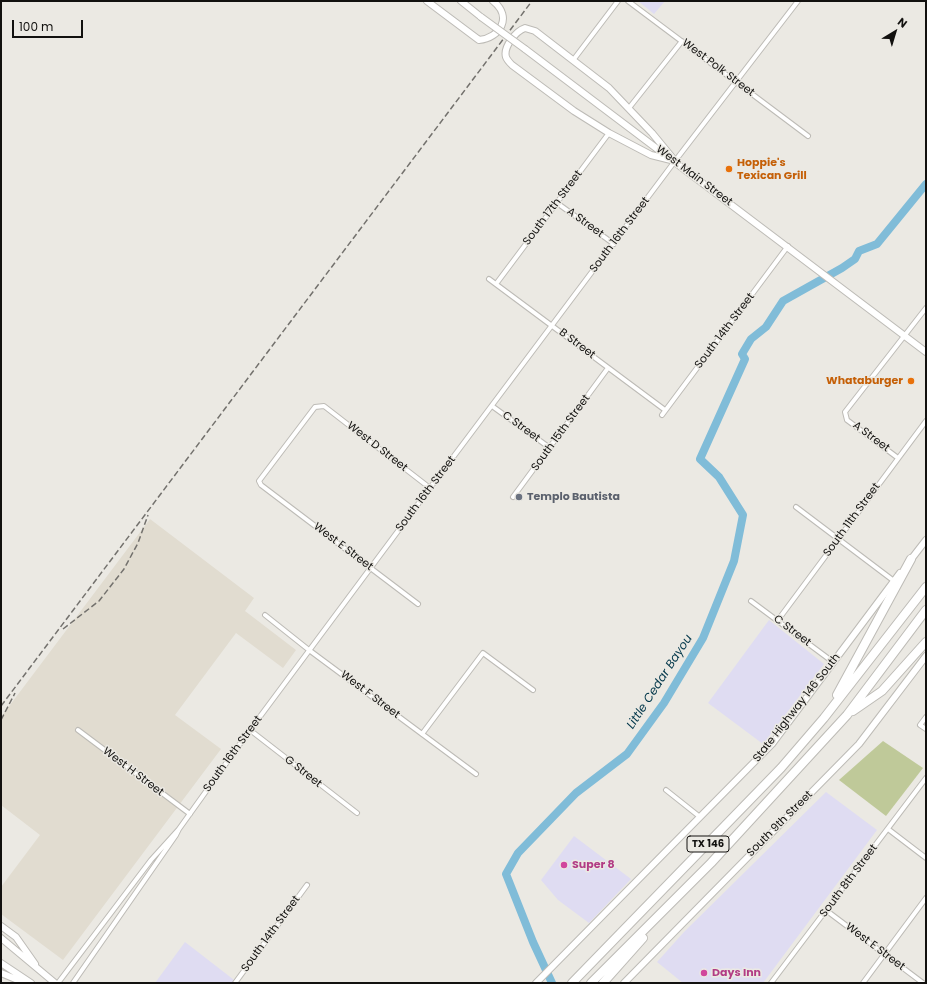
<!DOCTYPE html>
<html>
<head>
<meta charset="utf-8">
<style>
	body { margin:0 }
	#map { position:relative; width:927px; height:984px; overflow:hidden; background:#ebe9e3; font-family:Poppins,sans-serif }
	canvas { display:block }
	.frame { position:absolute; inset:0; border:2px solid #12110f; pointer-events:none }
	.north { position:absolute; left:875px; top:12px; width:40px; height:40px; -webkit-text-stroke:3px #ebe9e3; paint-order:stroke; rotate:38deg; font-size:11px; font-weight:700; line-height:16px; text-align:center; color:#12110f }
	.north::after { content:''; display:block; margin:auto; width:14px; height:18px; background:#12110f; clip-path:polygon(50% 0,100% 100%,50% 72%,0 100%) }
	.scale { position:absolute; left:12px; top:20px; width:71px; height:18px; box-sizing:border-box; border:2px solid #12110f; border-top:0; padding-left:5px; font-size:12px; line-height:14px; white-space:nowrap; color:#12110f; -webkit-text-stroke:3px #ebe9e3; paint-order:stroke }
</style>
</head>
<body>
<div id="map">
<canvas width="927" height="984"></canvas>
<div class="frame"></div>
<div class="north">N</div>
<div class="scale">100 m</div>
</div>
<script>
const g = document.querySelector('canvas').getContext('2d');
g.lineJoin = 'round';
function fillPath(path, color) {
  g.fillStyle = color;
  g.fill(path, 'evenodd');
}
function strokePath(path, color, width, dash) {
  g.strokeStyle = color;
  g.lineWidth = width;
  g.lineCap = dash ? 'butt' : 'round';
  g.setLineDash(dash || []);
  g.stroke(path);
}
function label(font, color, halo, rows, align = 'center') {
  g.font = font + ' Poppins,sans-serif';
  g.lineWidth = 3;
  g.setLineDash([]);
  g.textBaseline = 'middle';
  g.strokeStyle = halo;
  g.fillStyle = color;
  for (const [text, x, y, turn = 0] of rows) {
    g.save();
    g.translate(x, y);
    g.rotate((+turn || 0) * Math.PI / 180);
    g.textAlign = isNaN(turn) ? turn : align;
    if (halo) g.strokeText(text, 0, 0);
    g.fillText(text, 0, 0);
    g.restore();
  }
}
const commercial = new Path2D(`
	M638 1H665L654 14Z
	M769 620 824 664 763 744 708 703Z
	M826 792 877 830 763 983H683L657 962 684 932Z
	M574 836 631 879 589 923 558 900 541 880Z
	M185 942 238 983H155Z`);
const built = new Path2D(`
	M150 519 254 598 245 611 296 650 283 668 236 633 175 715 221 749 63 960 1 914V887L40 835 1 805V717Z`);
const green = new Path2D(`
	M883 741 923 768 886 816 839 780Z`);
const river = new Path2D(`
	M552 983 533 942 506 874 518 853 576 793 627 754 664 703 703 638 734 561 743 515 719 477 700 459 745 359 742 354 751 339 766 327 783 301 842 268 855 259 859 251 877 244 926 184`);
const street = new Path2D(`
	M628 1 808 136
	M574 59 618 1
	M629 108 682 41
	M557 203 614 244
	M489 279 665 410
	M496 284 609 133
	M492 406 550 448
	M662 415 788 246
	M898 458 847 420 845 412 926 308
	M513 497 608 368
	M796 507 894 581
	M751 601 833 662
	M418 604 261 485 259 481 315 407 324 406 430 488
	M265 615 309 650 476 774
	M778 620 926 421
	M926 717 920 725 926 729
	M78 730 190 814
	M250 730 357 813
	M422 734 483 653 533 690
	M666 790 700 817
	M888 829 926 858
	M827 911 923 983
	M58 983 151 860 179 829
	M73 983 176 835 179 829 250 730 430 488 675 161 798 1
	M235 983 307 885
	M771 983 926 778
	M863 983 926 898`);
const secondary = new Path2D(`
	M427 1 479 40C500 38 513 17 493 1
	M461 1 481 17
	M525 28 535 31 609 88 652 133 675 161 651 155 609 133 574 111 512 65C510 63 507 60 506 57 503 47 516 31 525 28Z
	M525 49 926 352
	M909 562 926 540
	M536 983 772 744 900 573
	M624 983 859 744 926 656`);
const primary = new Path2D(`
	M1 926 16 937 35 964
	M1 938 55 983
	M1 963 31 983
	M1 973 25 983`);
const highway = new Path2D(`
	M837 695 911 559
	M853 711 882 691 926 642
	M572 983 781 768 824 718 926 587
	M591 983 711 863 847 715 926 610
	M603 983 643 938`);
const rail = new Path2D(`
	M63 629 99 601 124 569 138 543 148 515
	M1 706 532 1
	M1 720 15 693`);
const secondaryBridge = new Path2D(`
	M481 17 525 49`);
const markers = [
	[729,169,4,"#e8710a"],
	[911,381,4,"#e8710a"],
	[519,497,4,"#6b7280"],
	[564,865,4,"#d1479c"],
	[704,973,4,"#d1479c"]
];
const shields = [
	[708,844,42]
];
const shieldNames = [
	["TX 146",708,844]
];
const streetNames = [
	["West Polk Street",718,68,37],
	["West Main Street",694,176,37],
	["South 17th Street",553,208,-53],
	["A Street",585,223,36],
	["South 16th Street",620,235,-53],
	["South 14th Street",725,331,-53],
	["B Street",577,344,37],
	["C Street",521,427,36],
	["South 15th Street",561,433,-54],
	["A Street",871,437,37],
	["West D Street",377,447,38],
	["South 16th Street",426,494,-53],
	["South 11th Street",852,520,-54],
	["West E Street",343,547,37],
	["C Street",792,631,37],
	["West F Street",370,695,37],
	["State Highway 146 South",797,708,-52],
	["South 16th Street",233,754,-54],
	["West H Street",133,772,37],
	["G Street",303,772,38],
	["South 9th Street",780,824,-45],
	["South 8th Street",849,881,-53],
	["South 14th Street",271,934,-54],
	["West E Street",875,947,37]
];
const foodNames = [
	["Hoppie's",737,163],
	["Texican Grill",737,176],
	["Whataburger",903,381,"right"]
];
const worshipNames = [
	["Templo Bautista",527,497]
];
const hotelNames = [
	["Super 8",572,865],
	["Days Inn",712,973]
];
const waterNames = [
	["Little Cedar Bayou",660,682,-57]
];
fillPath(commercial, '#dfdcf2');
fillPath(built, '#e1dcd0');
fillPath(green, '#bfc999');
strokePath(river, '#80bcd8', 8);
strokePath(street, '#bdbbb6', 6);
strokePath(secondary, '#bdbbb6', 8);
strokePath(primary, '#bdbbb6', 8);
strokePath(highway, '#bdbbb6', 10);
strokePath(street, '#fff', 4);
strokePath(secondary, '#fff', 6);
strokePath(primary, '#fff', 6);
strokePath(highway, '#fff', 8);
strokePath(rail, '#73716d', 1.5, [6, 3]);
strokePath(secondaryBridge, '#bdbbb6', 8, []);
strokePath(secondaryBridge, '#fff', 6);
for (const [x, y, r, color] of markers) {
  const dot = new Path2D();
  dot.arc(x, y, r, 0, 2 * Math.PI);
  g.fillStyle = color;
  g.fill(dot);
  strokePath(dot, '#ebe9e3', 1.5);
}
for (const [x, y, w] of shields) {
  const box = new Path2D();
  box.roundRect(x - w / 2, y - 8, w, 16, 3);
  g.fillStyle = '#ebe9e3';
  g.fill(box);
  strokePath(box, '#12110f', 1);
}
label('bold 10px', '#12110f', null, shieldNames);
label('11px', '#12110f', '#ebe9e3', streetNames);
label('bold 11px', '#c56008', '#ebe9e3', foodNames, 'left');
label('bold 11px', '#5b616d', '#ebe9e3', worshipNames, 'left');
label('bold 11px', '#b23c85', '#ebe9e3', hotelNames, 'left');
label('italic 12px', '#003649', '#ebe9e3', waterNames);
</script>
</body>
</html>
